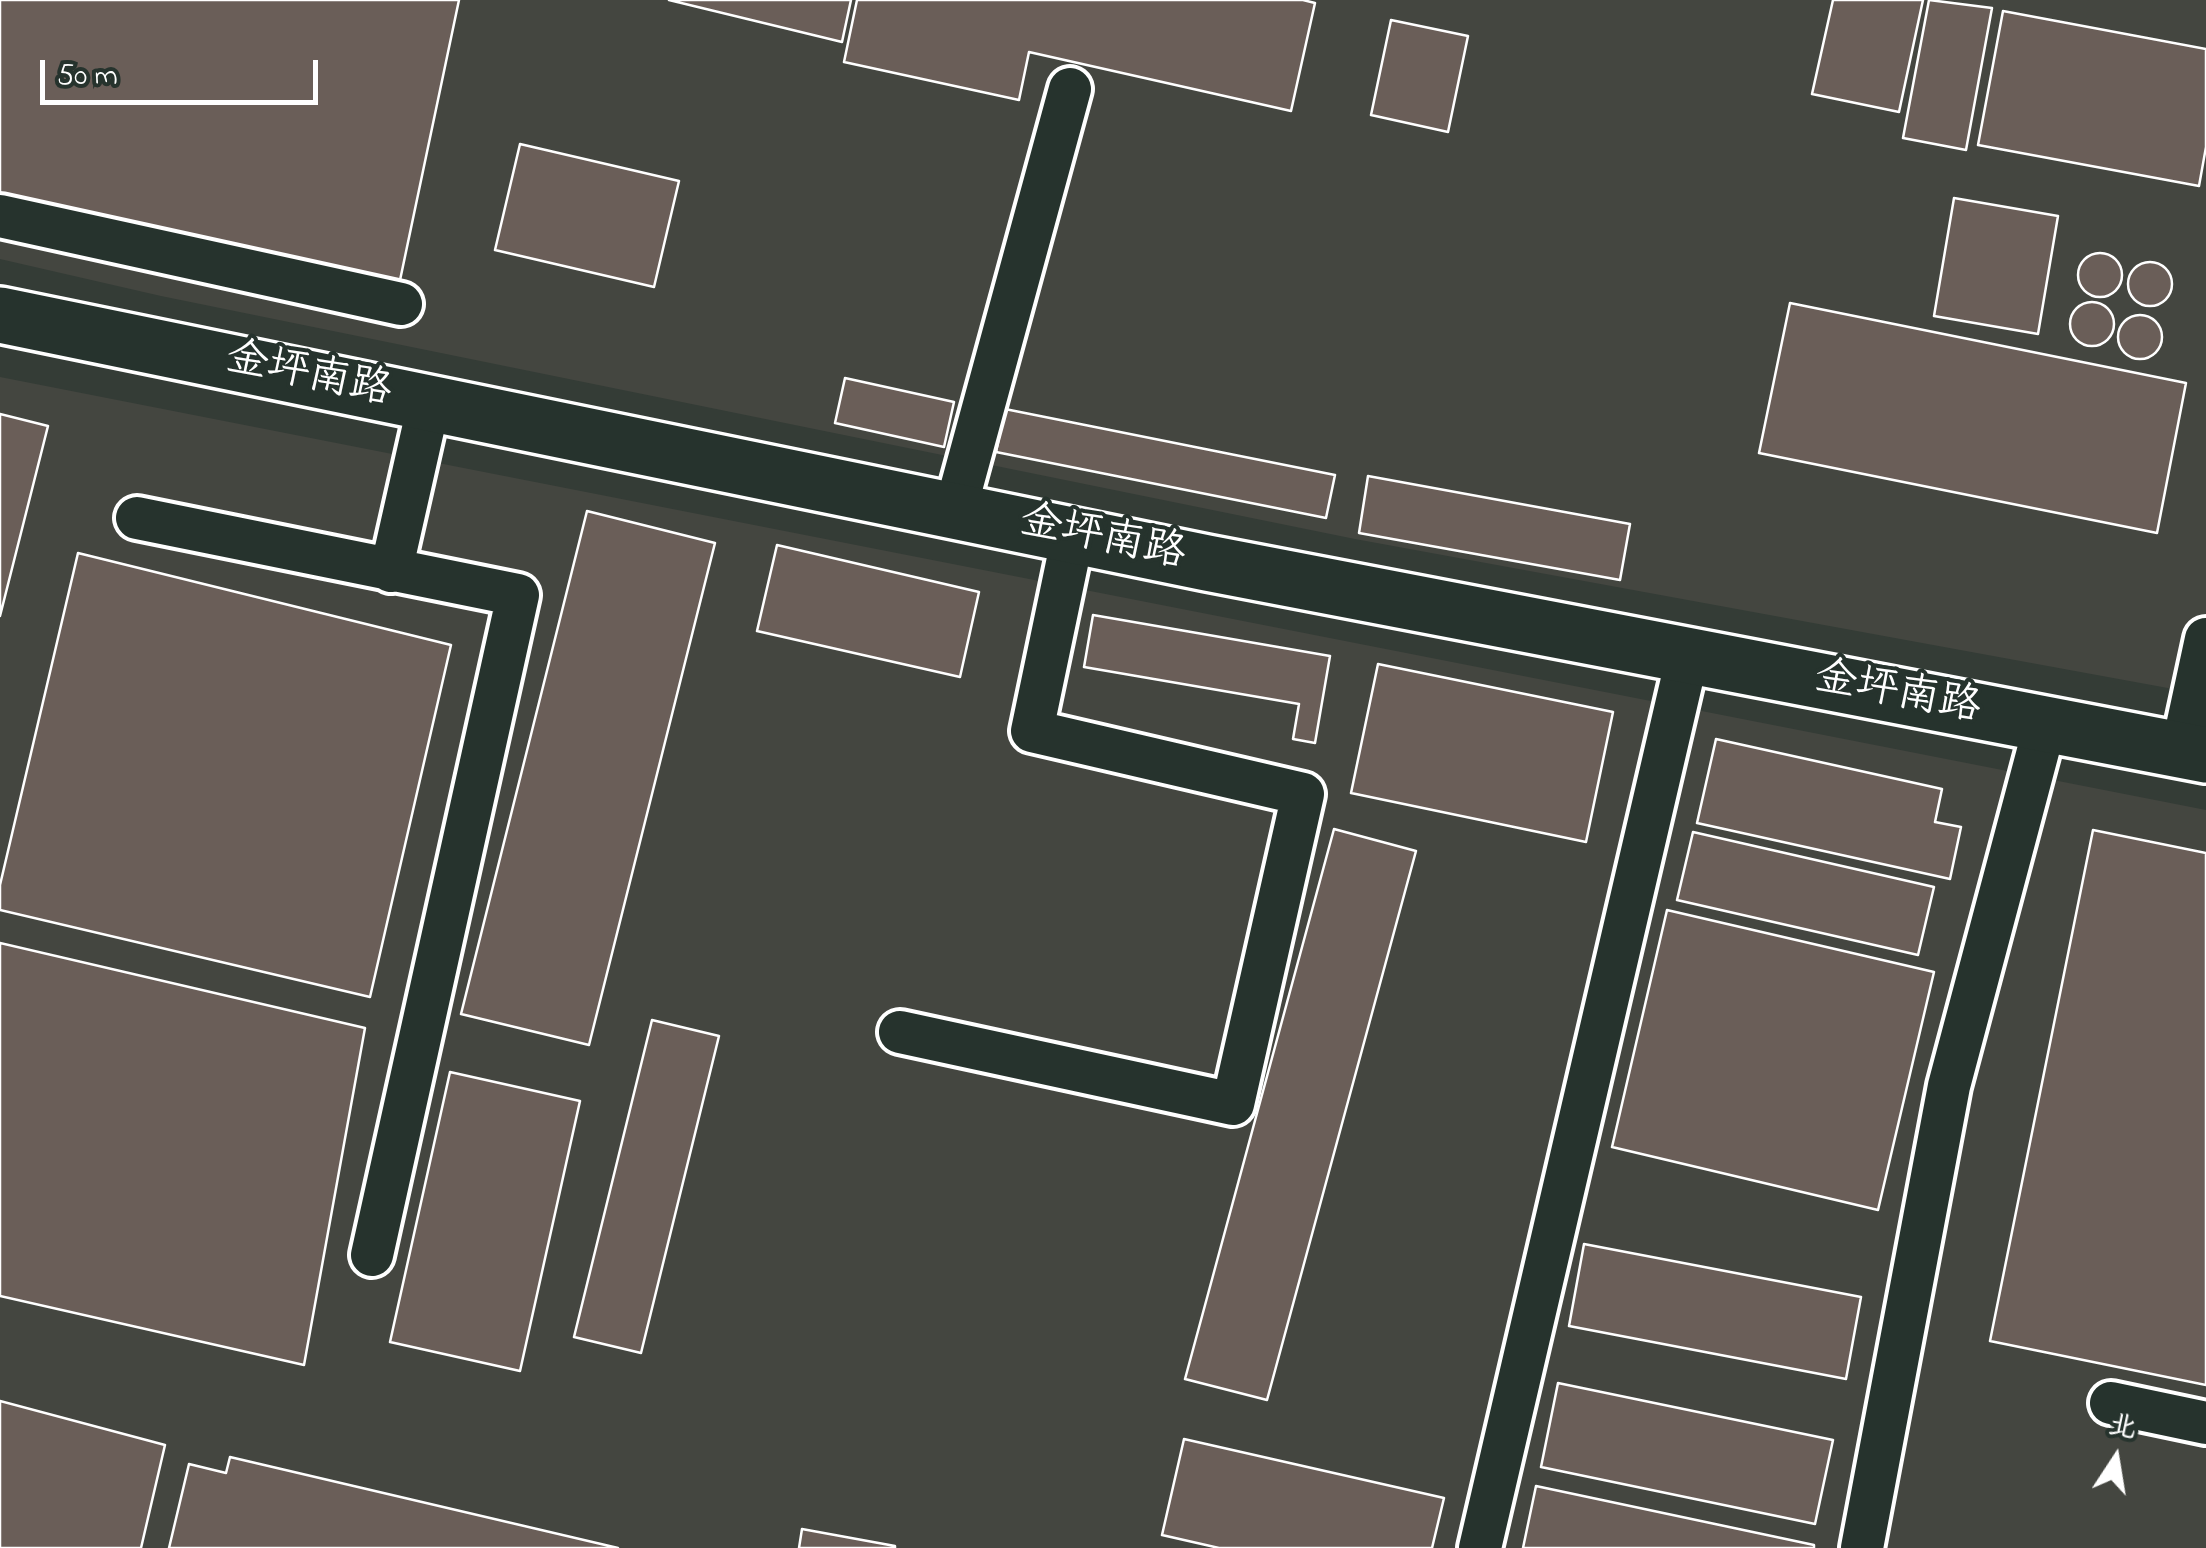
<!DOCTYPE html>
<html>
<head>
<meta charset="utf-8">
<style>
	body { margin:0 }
	#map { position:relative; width:2206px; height:1548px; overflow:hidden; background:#343c36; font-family:"Indie Flower","LXGW WenKai TC",sans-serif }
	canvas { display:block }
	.north { position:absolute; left:2066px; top:1408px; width:100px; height:100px; -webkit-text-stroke:8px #26332d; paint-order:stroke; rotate:12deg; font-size:28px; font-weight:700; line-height:40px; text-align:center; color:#fff }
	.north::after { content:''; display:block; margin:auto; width:35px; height:45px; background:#fff; clip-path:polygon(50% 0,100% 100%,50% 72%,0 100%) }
	.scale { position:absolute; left:40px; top:60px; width:278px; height:45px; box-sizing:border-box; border:5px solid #fff; border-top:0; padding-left:12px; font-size:30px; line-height:35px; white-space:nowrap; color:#fff; -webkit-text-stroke:8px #26332d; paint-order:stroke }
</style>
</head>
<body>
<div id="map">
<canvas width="2206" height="1548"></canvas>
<div class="north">北</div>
<div class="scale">50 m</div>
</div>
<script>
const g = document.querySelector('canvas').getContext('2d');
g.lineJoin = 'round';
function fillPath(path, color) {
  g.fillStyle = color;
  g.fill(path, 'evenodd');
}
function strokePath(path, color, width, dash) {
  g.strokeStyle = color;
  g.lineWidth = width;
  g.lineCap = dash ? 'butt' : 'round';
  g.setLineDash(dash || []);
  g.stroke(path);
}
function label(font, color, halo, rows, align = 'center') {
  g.font = font + ' "Indie Flower","LXGW WenKai TC",sans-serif';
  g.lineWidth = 8;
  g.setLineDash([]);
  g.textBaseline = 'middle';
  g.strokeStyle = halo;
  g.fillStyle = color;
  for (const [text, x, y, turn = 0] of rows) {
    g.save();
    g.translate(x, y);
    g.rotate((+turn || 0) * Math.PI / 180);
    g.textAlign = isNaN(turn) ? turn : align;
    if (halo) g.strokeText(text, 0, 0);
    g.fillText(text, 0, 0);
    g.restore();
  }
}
const built = new Path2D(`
	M0 0H2206V695L1355 539 161 296 0 259Z
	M0 377 2206 810V1548H0Z`);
const building = new Path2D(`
	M0 0H459L399 285 0 196Z
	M669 0H851L842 42Z
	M857 0H1303L1315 3 1291 111 1029 52 1019 100 844 62Z
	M1833 0H1923L1899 112 1812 94Z
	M1929 0 1992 8 1966 150 1903 138Z
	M2003 11 2206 49V147L2199 186 1978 145Z
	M1391 20 1468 36 1448 132 1371 115Z
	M520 144 679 181 654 287 495 250Z
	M1954 198 2058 216 2038 334 1934 316Z
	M2078 275a22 22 0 1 1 44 0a22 22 0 1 1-44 0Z
	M2128 284a22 22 0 1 1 44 0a22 22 0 1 1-44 0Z
	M2070 324a22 22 0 1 1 44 0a22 22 0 1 1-44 0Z
	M1790 303 2186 383 2157 533 1759 453Z
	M2118 337a22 22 0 1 1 44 0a22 22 0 1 1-44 0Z
	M845 378 954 402 944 447 835 423Z
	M1005 409 1335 475 1326 518 996 452Z
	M0 414 48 426 0 616Z
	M1368 476 1630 524 1620 580 1359 533Z
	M587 511 715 543 589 1045 461 1014Z
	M777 545 979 592 960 677 757 631Z
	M78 553 451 645 370 997 0 910V885Z
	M1093 615 1330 656 1315 743 1293 739 1299 704 1084 667Z
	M1378 664 1613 712 1586 842 1351 793Z
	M1716 739 1942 789 1935 822 1961 827 1950 879 1697 823Z
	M1334 829 1416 851 1267 1400 1185 1379Z
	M2093 830 2206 853V1385L1990 1341Z
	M1693 832 1934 887 1918 955 1677 900Z
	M1667 910 1934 972 1878 1210 1612 1147Z
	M0 943 365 1028 304 1365 0 1296Z
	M652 1020 719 1036 641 1353 574 1337Z
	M450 1072 580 1101 520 1371 390 1342Z
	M1584 1244 1861 1297 1846 1379 1569 1326Z
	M1558 1383 1833 1440 1815 1524 1541 1467Z
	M0 1401 165 1445 141 1548H0Z
	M1184 1439 1444 1498 1432 1548H1219L1162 1535Z
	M230 1457 618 1548H169L189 1464 226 1473Z
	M1536 1486 1814 1545V1548H1523Z
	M802 1529 895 1546V1548H799Z`);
const minor = new Path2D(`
	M0 216 401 304
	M955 511 1070 89
	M137 518 518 595 372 1255
	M391 571 429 403
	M2182 750 2206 639
	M900 1032 1233 1104 1303 794 1032 731 1073 535
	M2111 1403 2206 1423
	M1480 1548 1688 654
	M1862 1548 1949 1086 2045 725`);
const tertiary = new Path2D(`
	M0 315 1207 563 2206 755`);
const streetNames = [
	["金坪南路",308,378,12],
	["金坪南路",1102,541,12],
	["金坪南路",1897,696,11]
];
fillPath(built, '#444640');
fillPath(building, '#6a5e58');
strokePath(building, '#fff', 2.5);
strokePath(minor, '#fff', 50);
strokePath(tertiary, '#fff', 62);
strokePath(minor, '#26332d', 42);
strokePath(tertiary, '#26332d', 55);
label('42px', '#fff', '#26332d', streetNames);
</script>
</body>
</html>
